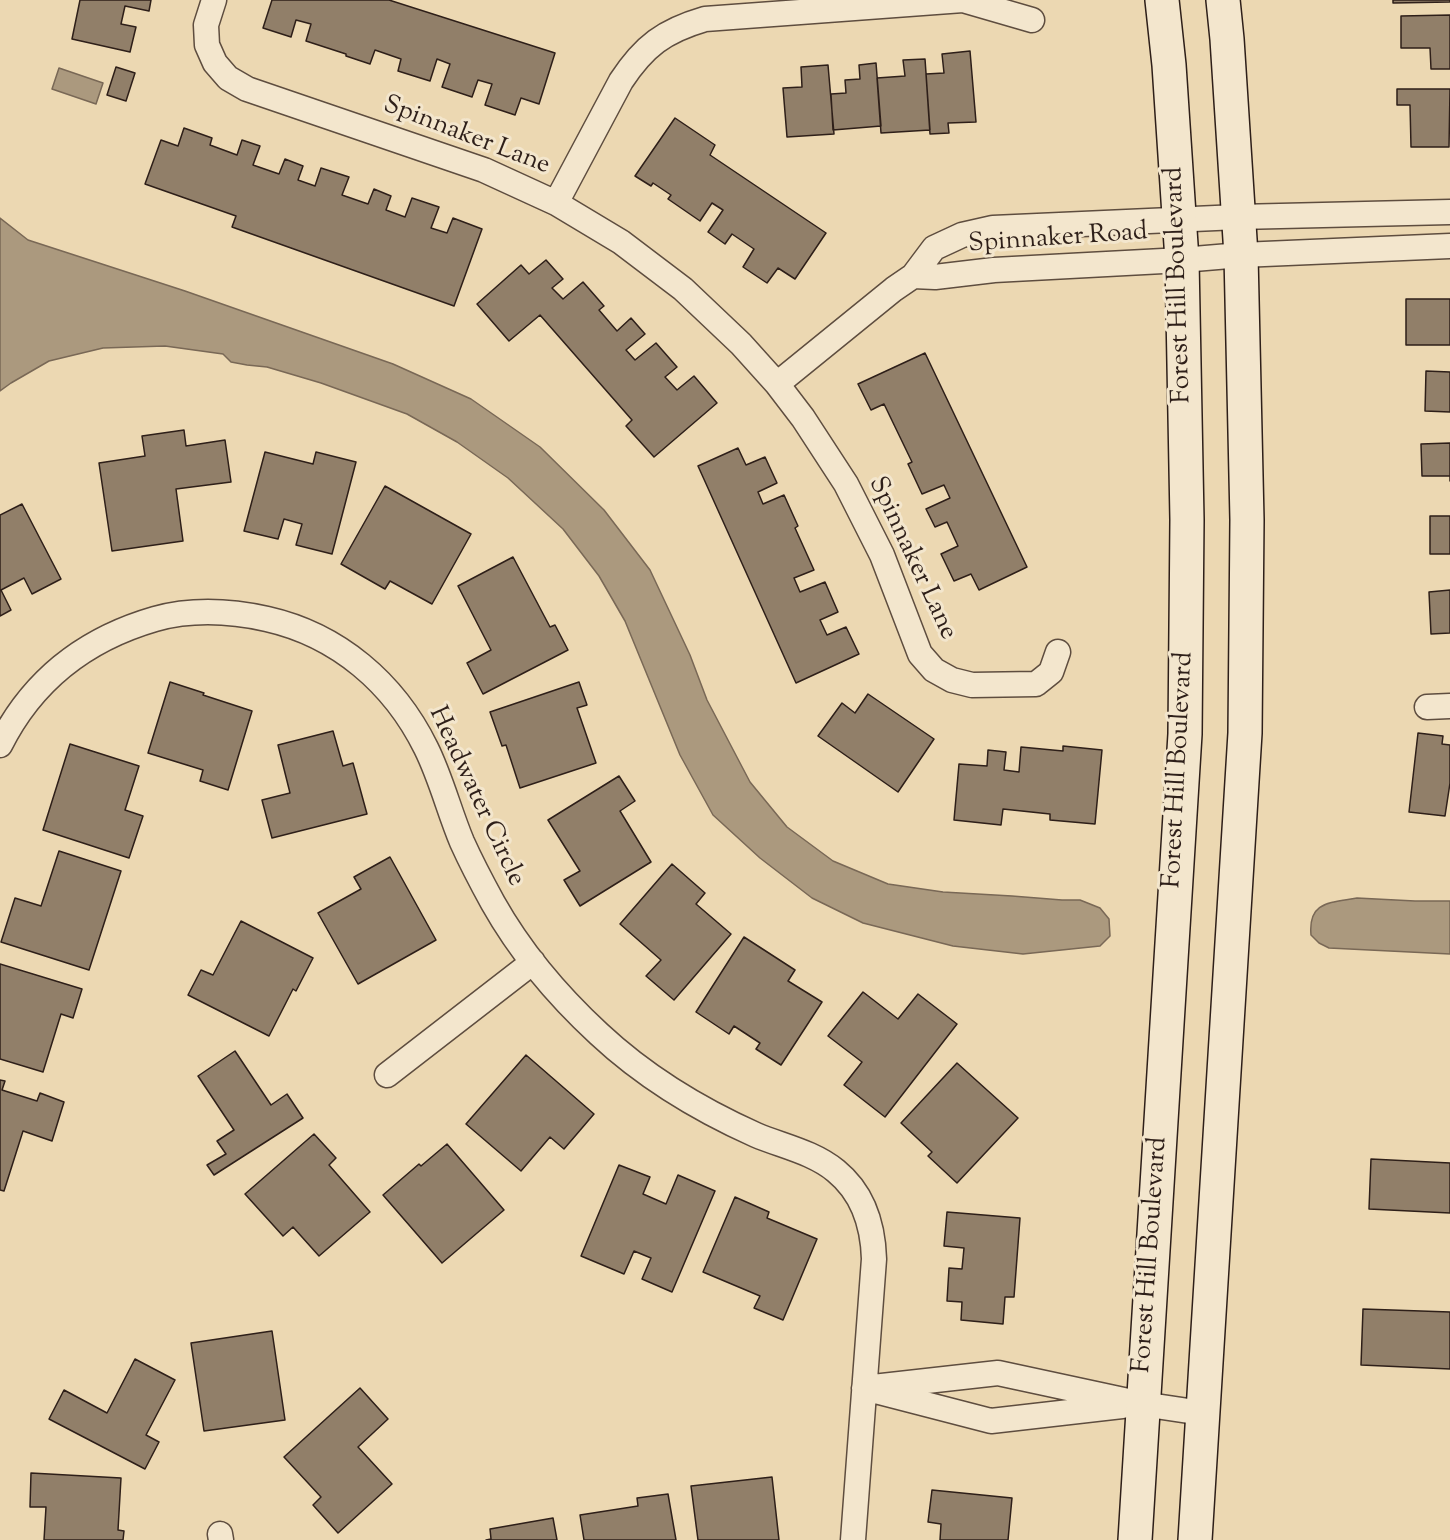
<!DOCTYPE html>
<html>
<head>
<meta charset="utf-8">
<style>
	body { margin:0 }
	canvas { display:block; background:#ecd8b2 }
</style>
</head>
<body>
<canvas width="1450" height="1540"></canvas>
<script>
const g = document.querySelector('canvas').getContext('2d');
g.lineJoin = 'round';
function fillPath(path, color) {
  g.fillStyle = color;
  g.fill(path, 'evenodd');
}
function strokePath(path, color, width, dash) {
  g.strokeStyle = color;
  g.lineWidth = width;
  g.lineCap = dash ? 'butt' : 'round';
  g.setLineDash(dash || []);
  g.stroke(path);
}
function label(font, color, halo, rows, align = 'center') {
  g.font = font + ' "Sorts Mill Goudy",serif';
  g.lineWidth = 6;
  g.setLineDash([]);
  g.textBaseline = 'middle';
  g.strokeStyle = halo;
  g.fillStyle = color;
  for (const [text, x, y, turn = 0] of rows) {
    g.save();
    g.translate(x, y);
    g.rotate((+turn || 0) * Math.PI / 180);
    g.textAlign = isNaN(turn) ? turn : align;
    if (halo) g.strokeText(text, 0, 0);
    g.fillText(text, 0, 0);
    g.restore();
  }
}
const water = new Path2D(`
	M59 68 103 83 96 104 52 89Z
	M0 218 28 240 185 291 393 364 471 399 540 447 604 510 650 570 690 655 707 700 750 782 787 827 833 861 888 884 943 892 1012 896 1062 900H1080L1100 908 1109 919 1110 936 1100 946 1023 954 953 946 863 923 812 898 760 858 713 815 680 755 625 621 599 576 563 529 508 478 457 442 407 414 321 383 267 367 247 365 231 362 223 354 165 346 103 348 49 361 11 383 0 391Z
	M1357 898 1415 901H1450V954L1329 948 1319 943 1311 935C1308 901 1330 903 1357 898Z`);
const building = new Path2D(`
	M80 0H151L149 11 125 6 121 24 136 27 130 52 72 39Z
	M272 0H389L555 53 539 104 521 98 515 115 485 105 492 84 478 80 472 97 442 87 450 64 437 59 430 81 398 71 401 59 375 50 370 64 346 56V54L306 41 311 24 296 20 291 37 263 28Z
	M1393 0H1450V2L1393 3Z
	M1450 15V69H1431L1430 48H1401V16Z
	M970 51 976 122 948 123 949 133 930 134 926 74 944 73 942 54Z
	M925 59 930 130 881 133 877 78 905 76 903 60Z
	M876 63 881 126 833 130 831 94 846 93 845 80 860 79 859 65Z
	M828 65 834 134 787 137 783 88 802 87 801 67Z
	M116 67 135 73 126 101 107 95Z
	M1397 89H1450L1449 147H1411L1410 105H1397Z
	M675 118 715 145 710 155 826 233 795 279 778 268 767 283 743 267 754 249 732 234 725 244 708 232 723 210 712 203 700 221 668 199 671 195 653 183 651 186 635 176Z
	M184 128 212 138 210 145 237 155 242 140 260 146 253 165 279 174 285 159 303 166 298 180 315 186 321 168 349 177 342 195 368 204 374 189 391 196 386 210 405 217 412 198 439 207 431 228 447 233 453 218 482 229 454 306 232 227 236 216 145 184 161 140 178 146Z
	M546 260 563 279 552 288 563 299 583 282 604 306 599 310 617 331 631 318 645 334 626 350 635 360 656 343 677 367 665 377 677 390 694 376 717 403 654 457 626 426 632 420 540 315 509 341 477 304 521 265 529 274Z
	M1406 299H1450V345H1406Z
	M925 353 1027 567 979 590 971 574 954 581 941 554 958 546 947 522 935 527 926 509 950 498 944 485 922 494 908 464 912 462 884 404 871 410 858 384Z
	M1426 371 1450 372V412L1425 411Z
	M184 430 186 446 225 440 231 482 176 489 183 541 112 551 99 463 145 456 142 436Z
	M1450 443V481V476H1422L1421 444Z
	M738 448 746 465 765 457 777 483 758 492 763 504 784 495 798 526 795 528 814 570 794 578 800 592 825 582 838 612 820 620 827 635 846 627 859 654 796 683 698 466Z
	M265 452 313 464 316 452 356 462 332 554 296 545 302 524 284 519 278 539 244 531Z
	M385 486 471 534 432 604 390 581 385 589 341 564Z
	M22 504 61 579 32 594 24 578 1 590 11 610 0 616V515Z
	M1430 516H1450V554H1430Z
	M513 557 550 627 555 625 568 650 483 694 467 663 491 650 458 586Z
	M1450 590V633L1431 634 1429 592Z
	M170 682 204 693 203 695 252 711 228 790 200 781 203 770 148 753Z
	M579 682 587 705 577 708 596 763 520 788 506 745 502 746 490 712Z
	M868 694 934 739 898 792 818 736 842 703 855 713Z
	M333 731 343 766 353 763 367 814 272 838 262 800 290 793 278 745Z
	M1418 733 1443 736 1442 744 1450 745V783L1445 816 1409 812Z
	M70 744 139 766 125 810 143 816 129 858 43 830Z
	M1063 746 1102 750 1095 824 1050 820V814L1003 809 1001 825 954 820 959 764 987 766 988 750 1006 752 1004 770 1019 772 1021 747 1063 751Z
	M619 776 635 801 620 811 651 862 580 906 564 880 580 871 548 820Z
	M59 851 121 871 89 970 1 942 15 898 41 906Z
	M390 857 436 940 358 984 318 913 361 889 354 877Z
	M672 864 705 893 696 904 731 934 674 1000 646 976 661 960 620 924Z
	M241 921 313 958 296 991 293 989 269 1036 188 995 201 970 213 975Z
	M744 937 795 970 788 981 822 1002 781 1065 756 1049 760 1043 734 1026 729 1034 696 1012Z
	M0 964 82 989 73 1018 61 1014 43 1072 0 1059Z
	M863 992 898 1019 918 994 957 1024 885 1117 844 1085 862 1062 828 1036Z
	M235 1051 271 1105 287 1094 303 1118 214 1175 207 1165 226 1154 217 1141 234 1130 198 1076Z
	M526 1055 594 1114 564 1149 550 1137 521 1171 466 1124Z
	M957 1063 1018 1118 957 1183 928 1156 932 1152 901 1123Z
	M0 1080 5 1081 2 1090 37 1101 40 1093 64 1102 52 1141 23 1131 4 1191 0 1190Z
	M314 1134 336 1158 329 1165 370 1212 319 1256 293 1227 283 1236 245 1194Z
	M447 1144 504 1210 442 1263 383 1195 419 1164 421 1166Z
	M1371 1159 1450 1163V1213L1369 1209Z
	M619 1165 650 1177 643 1194 666 1204 678 1175 715 1191 672 1292 642 1279 651 1258 634 1251 624 1274 581 1256Z
	M735 1197 769 1212 767 1218 817 1239 783 1320 754 1308 760 1296 703 1272Z
	M947 1212 1020 1218 1014 1297H1005L1003 1324 961 1320 962 1302 947 1301 949 1268 962 1269 964 1248 944 1246Z
	M1363 1309 1450 1312V1369L1361 1365Z
	M272 1331 285 1420 204 1431 191 1343Z
	M135 1359 175 1380 146 1435 159 1442 145 1469 49 1419 64 1390 107 1413Z
	M360 1388 388 1419 358 1447 392 1484 338 1533 313 1505 321 1497 284 1457Z
	M31 1473 121 1478 118 1530 124 1531 123 1540H44L46 1507H30Z
	M772 1477 779 1540H698L691 1486Z
	M932 1490 1012 1498 1008 1540H940L941 1524 928 1522Z
	M668 1494 676 1540H584L580 1515 638 1506 637 1498Z
	M553 1518 557 1540H486L491 1539 490 1529Z`);
const minor = new Path2D(`
	M214 0 206 25 207 45 215 63 228 78 247 89 484 170 556 203 621 242 683 289 741 344 777 384 803 418 846 484 882 555 920 654 934 670 952 680 972 685 1036 684 1051 672 1058 652
	M556 203 621 81C644 46 664 31 705 19L963 0 1032 20
	M913 276 935 277 994 270 1182 260 1241 255 1450 246
	M777 384 894 289 913 276 934 248 962 235 993 228 1238 217 1450 212
	M1427 707 1450 706
	M0 745C33 679 86 639 155 619 191 609 231 611 267 619 338 635 394 683 426 748 441 778 449 811 462 842 471 862 482 883 493 903 520 951 559 997 599 1034 644 1076 700 1110 756 1135 782 1146 813 1152 836 1171 863 1193 873 1225 874 1259L853 1540
	M387 1075 533 962
	M864 1388 998 1373 1142 1404 1202 1413
	M879 1392 991 1421 1122 1406
	M220 1534 221 1540`);
const secondary = new Path2D(`
	M1135 1540 1185 734 1187 520 1182 260 1169 65 1162 0
	M1195 1540 1245 733 1247 520 1241 255 1227 39 1223 0`);
const streetNames = [
	["Spinnaker Lane",466,137,21],
	["Spinnaker Road",1058,240,-4],
	["Forest Hill Boulevard",1180,285,-92],
	["Spinnaker Lane",911,559,65],
	["Forest Hill Boulevard",1180,770,-87],
	["Headwater Circle",475,797,65],
	["Forest Hill Boulevard",1152,1255,-86]
];
fillPath(water, '#ab997e');
strokePath(water, '#796856', 1.5);
fillPath(building, '#917f69');
strokePath(building, '#2e1f19', 1.5);
strokePath(minor, '#5e4d3f', 27);
strokePath(secondary, '#2e1f19', 36);
strokePath(minor, '#f3e6cd', 24);
strokePath(secondary, '#f3e6cd', 33);
label('26px', '#2e1f19', '#f3e6cd', streetNames);
</script>
</body>
</html>
